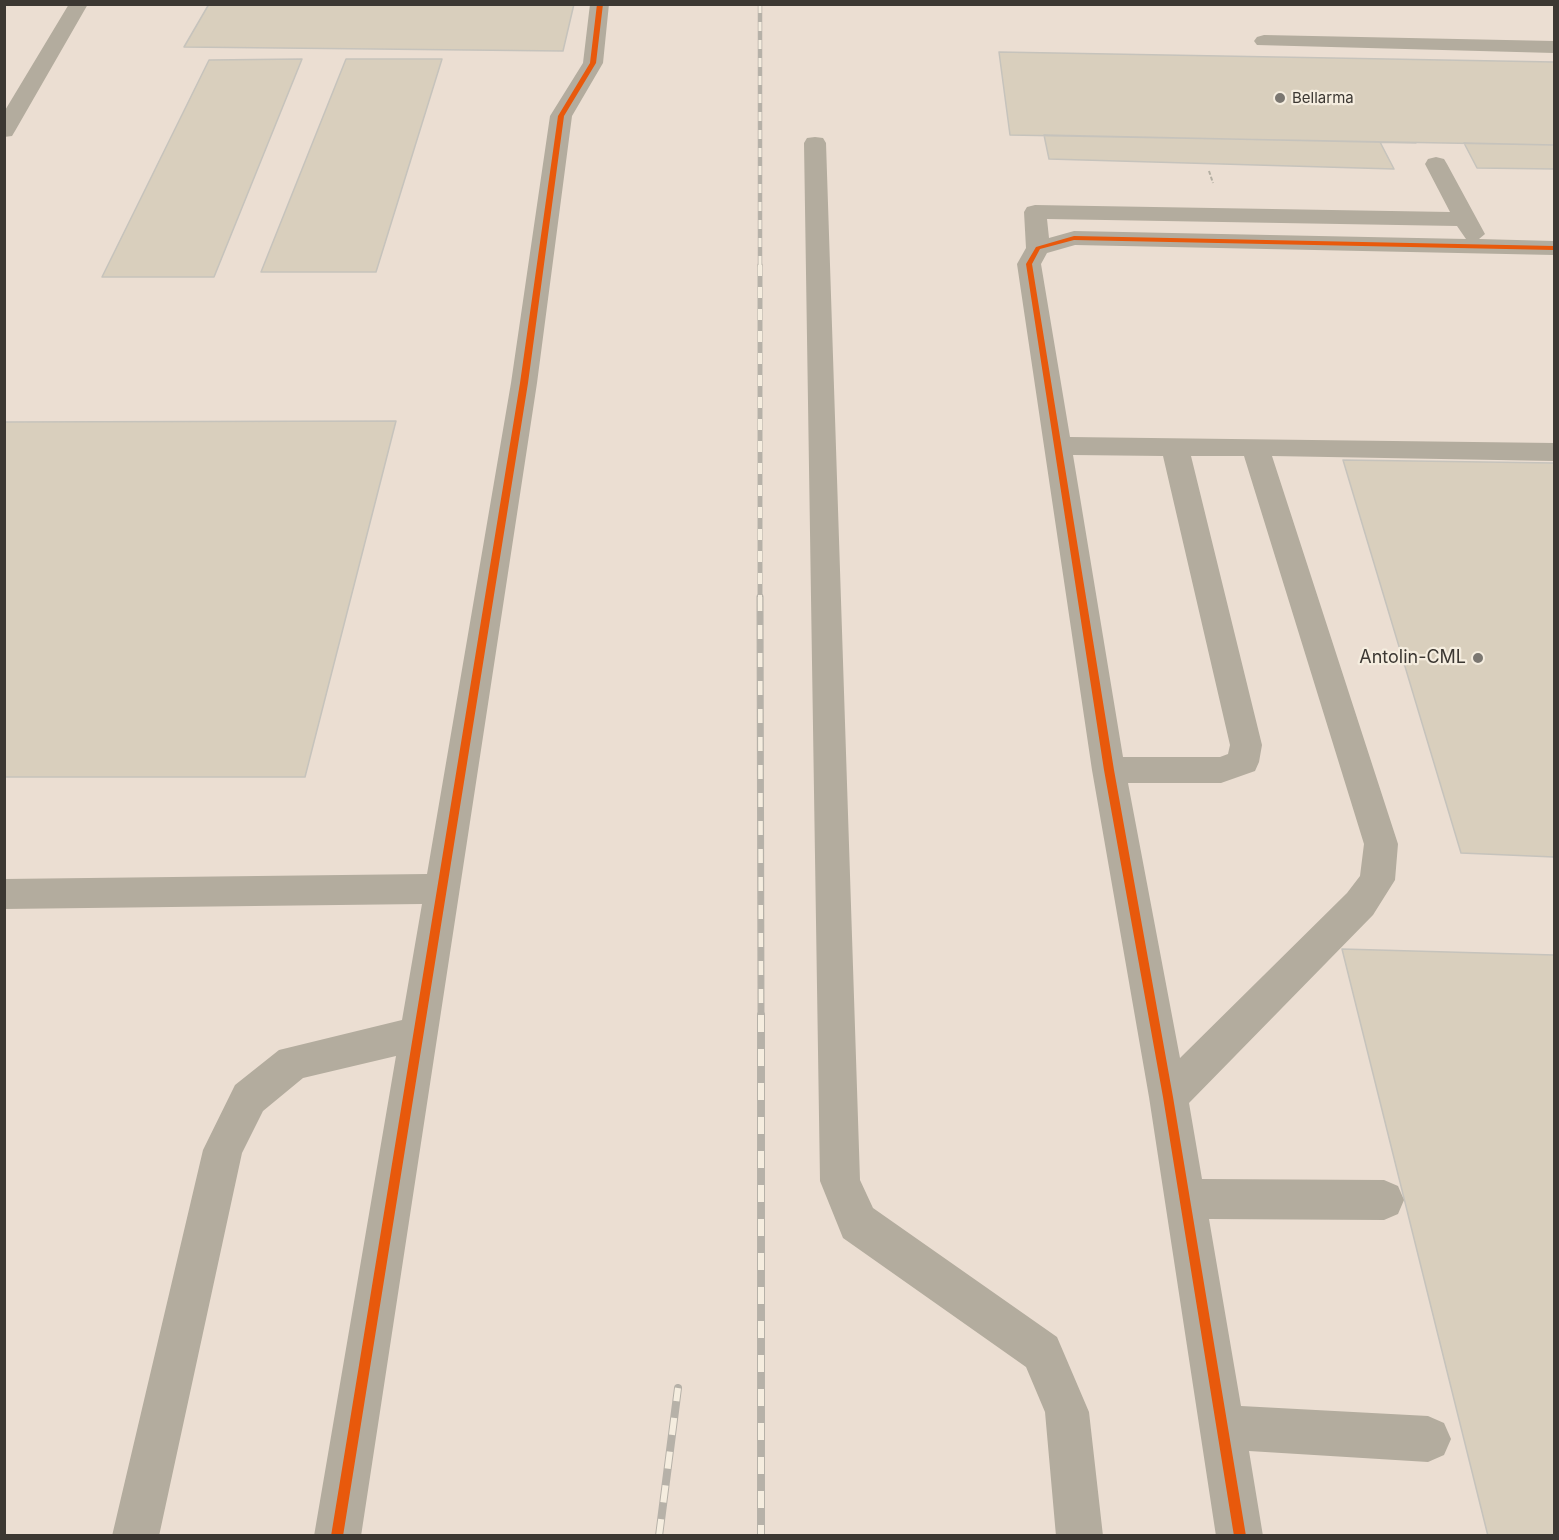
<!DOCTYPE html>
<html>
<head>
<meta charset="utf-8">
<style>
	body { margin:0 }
	#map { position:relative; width:1559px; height:1540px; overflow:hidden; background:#f0ece4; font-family:Inter,sans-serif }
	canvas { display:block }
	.frame { position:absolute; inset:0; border:6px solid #3c3833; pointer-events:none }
</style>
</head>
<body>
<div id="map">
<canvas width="1559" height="1540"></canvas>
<div class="frame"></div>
</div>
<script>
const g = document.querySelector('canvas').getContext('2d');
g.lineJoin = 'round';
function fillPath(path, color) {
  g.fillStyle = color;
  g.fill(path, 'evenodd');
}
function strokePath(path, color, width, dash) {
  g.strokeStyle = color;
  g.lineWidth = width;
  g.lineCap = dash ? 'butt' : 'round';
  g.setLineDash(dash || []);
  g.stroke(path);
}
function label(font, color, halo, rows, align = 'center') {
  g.font = font + ' Inter,sans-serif';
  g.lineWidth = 4.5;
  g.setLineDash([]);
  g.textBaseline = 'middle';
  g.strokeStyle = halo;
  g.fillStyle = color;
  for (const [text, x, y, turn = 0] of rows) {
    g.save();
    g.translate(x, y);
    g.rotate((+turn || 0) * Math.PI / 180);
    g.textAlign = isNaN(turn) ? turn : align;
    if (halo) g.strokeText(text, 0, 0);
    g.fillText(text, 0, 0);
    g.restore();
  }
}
const industrial = new Path2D(`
	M5 5H1554V1535H5Z`);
const building = new Path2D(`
	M209 4H574L563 51 184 47Z
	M999 52 1554 62V145L1010 135Z
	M302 59 214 277H102L209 60Z
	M346 59H442L376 272H261Z
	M1044 135 1416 143 1380 142 1394 169 1049 159Z
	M1464 143 1554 145V169L1477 168Z
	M396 421 305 777H4V422Z
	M1343 460 1554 463V857L1461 853Z
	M1342 949 1554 955V1536H1488Z`);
const path = new Path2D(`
	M1209 171 1213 183`);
const minor = new Path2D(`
	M69 4H88L15 131 12 136 4 137V112Z
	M590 4H609L603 63 572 116 537 383 361 1536H314L396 1056 303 1078 263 1111 242 1153 159 1536H112L203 1150 235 1085 279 1050 402 1020 422 904 4 909V879L427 874 511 383 550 116 583 63Z
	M1264 35 1554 41V53L1257 45 1254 41 1257 37Z
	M815 137 823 138 826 143 860 1180 873 1208 1057 1337 1089 1412 1103 1536H1056L1045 1412 1026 1367 843 1238 820 1181 804 143 807 138Z
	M1436 157 1444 159 1447 164 1485 234 1479 239 1554 241V255L1075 245 1047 253 1041 264 1070 437 1554 443V461L1272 456 1398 844 1395 880 1373 915 1189 1103 1202 1179 1384 1180 1398 1186 1404 1200 1398 1214 1384 1220 1209 1219 1241 1406 1428 1416 1444 1423 1451 1439 1444 1455 1428 1462 1249 1451 1263 1536H1216L1149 1097 1092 770 1017 264 1026 248 1024 212 1027 207 1035 205 1450 212 1425 164 1428 159ZM1047 219 1457 226 1466 239 1074 231 1049 238ZM1073 455 1163 456 1230 745 1228 754 1220 757H1123ZM1191 456H1244L1364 844 1360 876 1347 893 1180 1058 1128 783H1221L1255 771 1259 762 1262 745Z`);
const railFar3 = new Path2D(`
	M760 4V266`);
const railFar2 = new Path2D(`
	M760 265V599`);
const railFar1 = new Path2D(`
	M760 597 761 1017`);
const rail = new Path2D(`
	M761 1015V1536
	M659 1536 678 1388`);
const cycleway = new Path2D(`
	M597 4H603L596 63 564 116 528 383 343 1536H331L520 383 558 116 590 63Z
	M1074 236 1554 246V250L1074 240 1040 249 1032 264 1114 770 1173 1097 1246 1536H1234L1163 1097 1104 770 1026 264 1036 247Z`);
const markers = [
	[1280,98,6,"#7b7771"],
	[1478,658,6,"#7b7771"]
];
const farPoinames = [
	["Bellarma",1292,98]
];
const poiNames = [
	["Antolin-CML",1466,658]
];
fillPath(industrial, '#ebded2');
fillPath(building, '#d9cfbd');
strokePath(building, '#c6c3bc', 1.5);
strokePath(path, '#b4afa3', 2, [4, 2]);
fillPath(minor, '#b3ac9e');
strokePath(railFar3, '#b6b1a8', 4.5);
strokePath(railFar2, '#b6b1a8', 5);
strokePath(railFar1, '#b6b1a8', 7);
strokePath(rail, '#b6b1a8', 8);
strokePath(railFar3, '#f5eddf', 3, [9]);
strokePath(railFar2, '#f5eddf', 4, [11]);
strokePath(railFar1, '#f5eddf', 4.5, [14]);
strokePath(rail, '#f5eddf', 6, [17]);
fillPath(cycleway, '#e8590c');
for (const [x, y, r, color] of markers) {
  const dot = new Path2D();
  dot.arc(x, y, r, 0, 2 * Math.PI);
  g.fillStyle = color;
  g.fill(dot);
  strokePath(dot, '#f5eddf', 2);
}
label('15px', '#3c3833', '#f5eddf', farPoinames, 'left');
label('18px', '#3c3833', '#f5eddf', poiNames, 'right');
</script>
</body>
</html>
